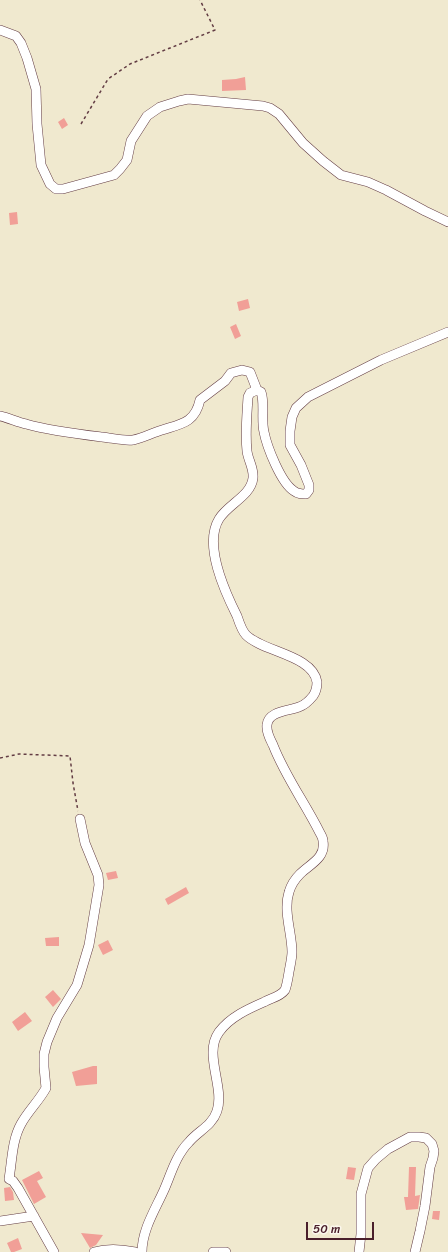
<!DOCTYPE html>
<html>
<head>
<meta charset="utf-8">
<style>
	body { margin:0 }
	#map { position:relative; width:448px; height:1252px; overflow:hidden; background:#f0e9cf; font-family:Sriracha,sans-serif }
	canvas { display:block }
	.scale { position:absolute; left:306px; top:1222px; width:68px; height:18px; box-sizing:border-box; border:2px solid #4a1f2b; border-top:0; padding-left:5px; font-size:12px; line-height:14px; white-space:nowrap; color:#4a1f2b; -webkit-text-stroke:3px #fbf7ec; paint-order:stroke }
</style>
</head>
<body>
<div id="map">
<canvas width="448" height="1252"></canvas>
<div class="scale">50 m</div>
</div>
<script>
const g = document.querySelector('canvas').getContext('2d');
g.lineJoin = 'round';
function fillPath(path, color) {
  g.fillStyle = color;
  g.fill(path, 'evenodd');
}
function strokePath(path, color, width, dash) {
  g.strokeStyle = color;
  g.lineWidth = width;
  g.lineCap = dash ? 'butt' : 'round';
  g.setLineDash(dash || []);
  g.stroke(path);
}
const building = new Path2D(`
	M245 77 246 90 222 91V80L236 79Z
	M64 118 68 125 62 129 58 122Z
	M17 212 18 224 10 225 9 213Z
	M248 299 250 308 239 311 237 302Z
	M236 324 241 336 235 339 230 327Z
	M116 871 118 878 108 880 106 873Z
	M186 887 189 893 168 905 165 899Z
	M59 937V946H46L45 938Z
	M108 940 113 950 103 955 98 945Z
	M53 990 61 999 53 1007 45 997Z
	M25 1012 32 1021 18 1031 12 1022Z
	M93 1066H97V1084L76 1086 72 1072Z
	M348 1167 356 1168 354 1180 346 1179Z
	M409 1167H416L415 1196 420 1195 418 1209 406 1210 404 1197H408Z
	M39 1171 43 1178 37 1181 46 1197 34 1204 22 1180Z
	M10 1187 13 1192 14 1200 5 1201 4 1188Z
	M433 1211H440L439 1220 432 1219Z
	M81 1233 103 1235 96 1245 90 1248Z
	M18 1238 22 1249 14 1252H11L7 1243Z`);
const path = new Path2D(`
	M81 124 108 79 130 64 215 30 200 0
	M0 758 19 754 70 756 73 783 78 811`);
const street = new Path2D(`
	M0 30 16 36 21 43 27 58 36 89 37 124 41 165 50 184 56 189H63L114 175 120 169 127 160 131 141 147 116 160 107 179 101 188 99 263 106 270 108 279 114 303 143 323 161 341 175 368 182 386 190 425 211 448 222
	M0 416C9 418 17 422 26 424 51 431 77 434 102 437 112 438 123 441 133 440 143 438 152 433 162 430 181 424 195 423 200 400L225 381 231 373 242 370 250 372 257 390
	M0 1221 34 1216
	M54 1252 18 1188 13 1181 9 1179C12 1161 12 1140 21 1124 28 1111 39 1101 46 1088L44 1067V1054L47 1042 57 1018 77 985 89 945 99 885 98 875 85 843 80 819
	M94 1252C108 1248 121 1249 135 1252
	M142 1252C142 1230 155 1210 164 1190 171 1174 176 1155 189 1142 198 1131 212 1126 217 1111 225 1087 203 1054 219 1032 230 1017 248 1009 264 1002 271 998 280 997 285 990 287 985 288 978 289 972 290 966 292 958 292 952 292 933 283 911 289 892 291 885 296 878 300 874 310 864 326 858 323 841 323 838 321 835 320 833 305 803 285 776 273 745 270 739 266 732 267 725 268 711 289 711 299 707 305 705 309 701 313 696 316 692 317 687 317 682 313 655 263 652 246 635 242 631 239 622 237 616 225 592 203 545 219 519 228 504 251 496 253 478 254 468 248 460 247 451 245 433 247 415 248 397L250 393 257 390 261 392C265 402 261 420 264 432 267 447 281 483 294 491 298 494 301 494 306 494L309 490V485L301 465 290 445V431L292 417 296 408 308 397 381 360 448 332
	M213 1252H226
	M359 1252 361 1234V1194L368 1168 376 1159 388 1149 410 1137H419L426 1138 432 1144 434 1151 433 1158 430 1167 425 1206 420 1231 415 1252`);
fillPath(building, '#f19f97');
strokePath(street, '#633d44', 10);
strokePath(path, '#633d44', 1.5, [3, 3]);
strokePath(street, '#fff', 9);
</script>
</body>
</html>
